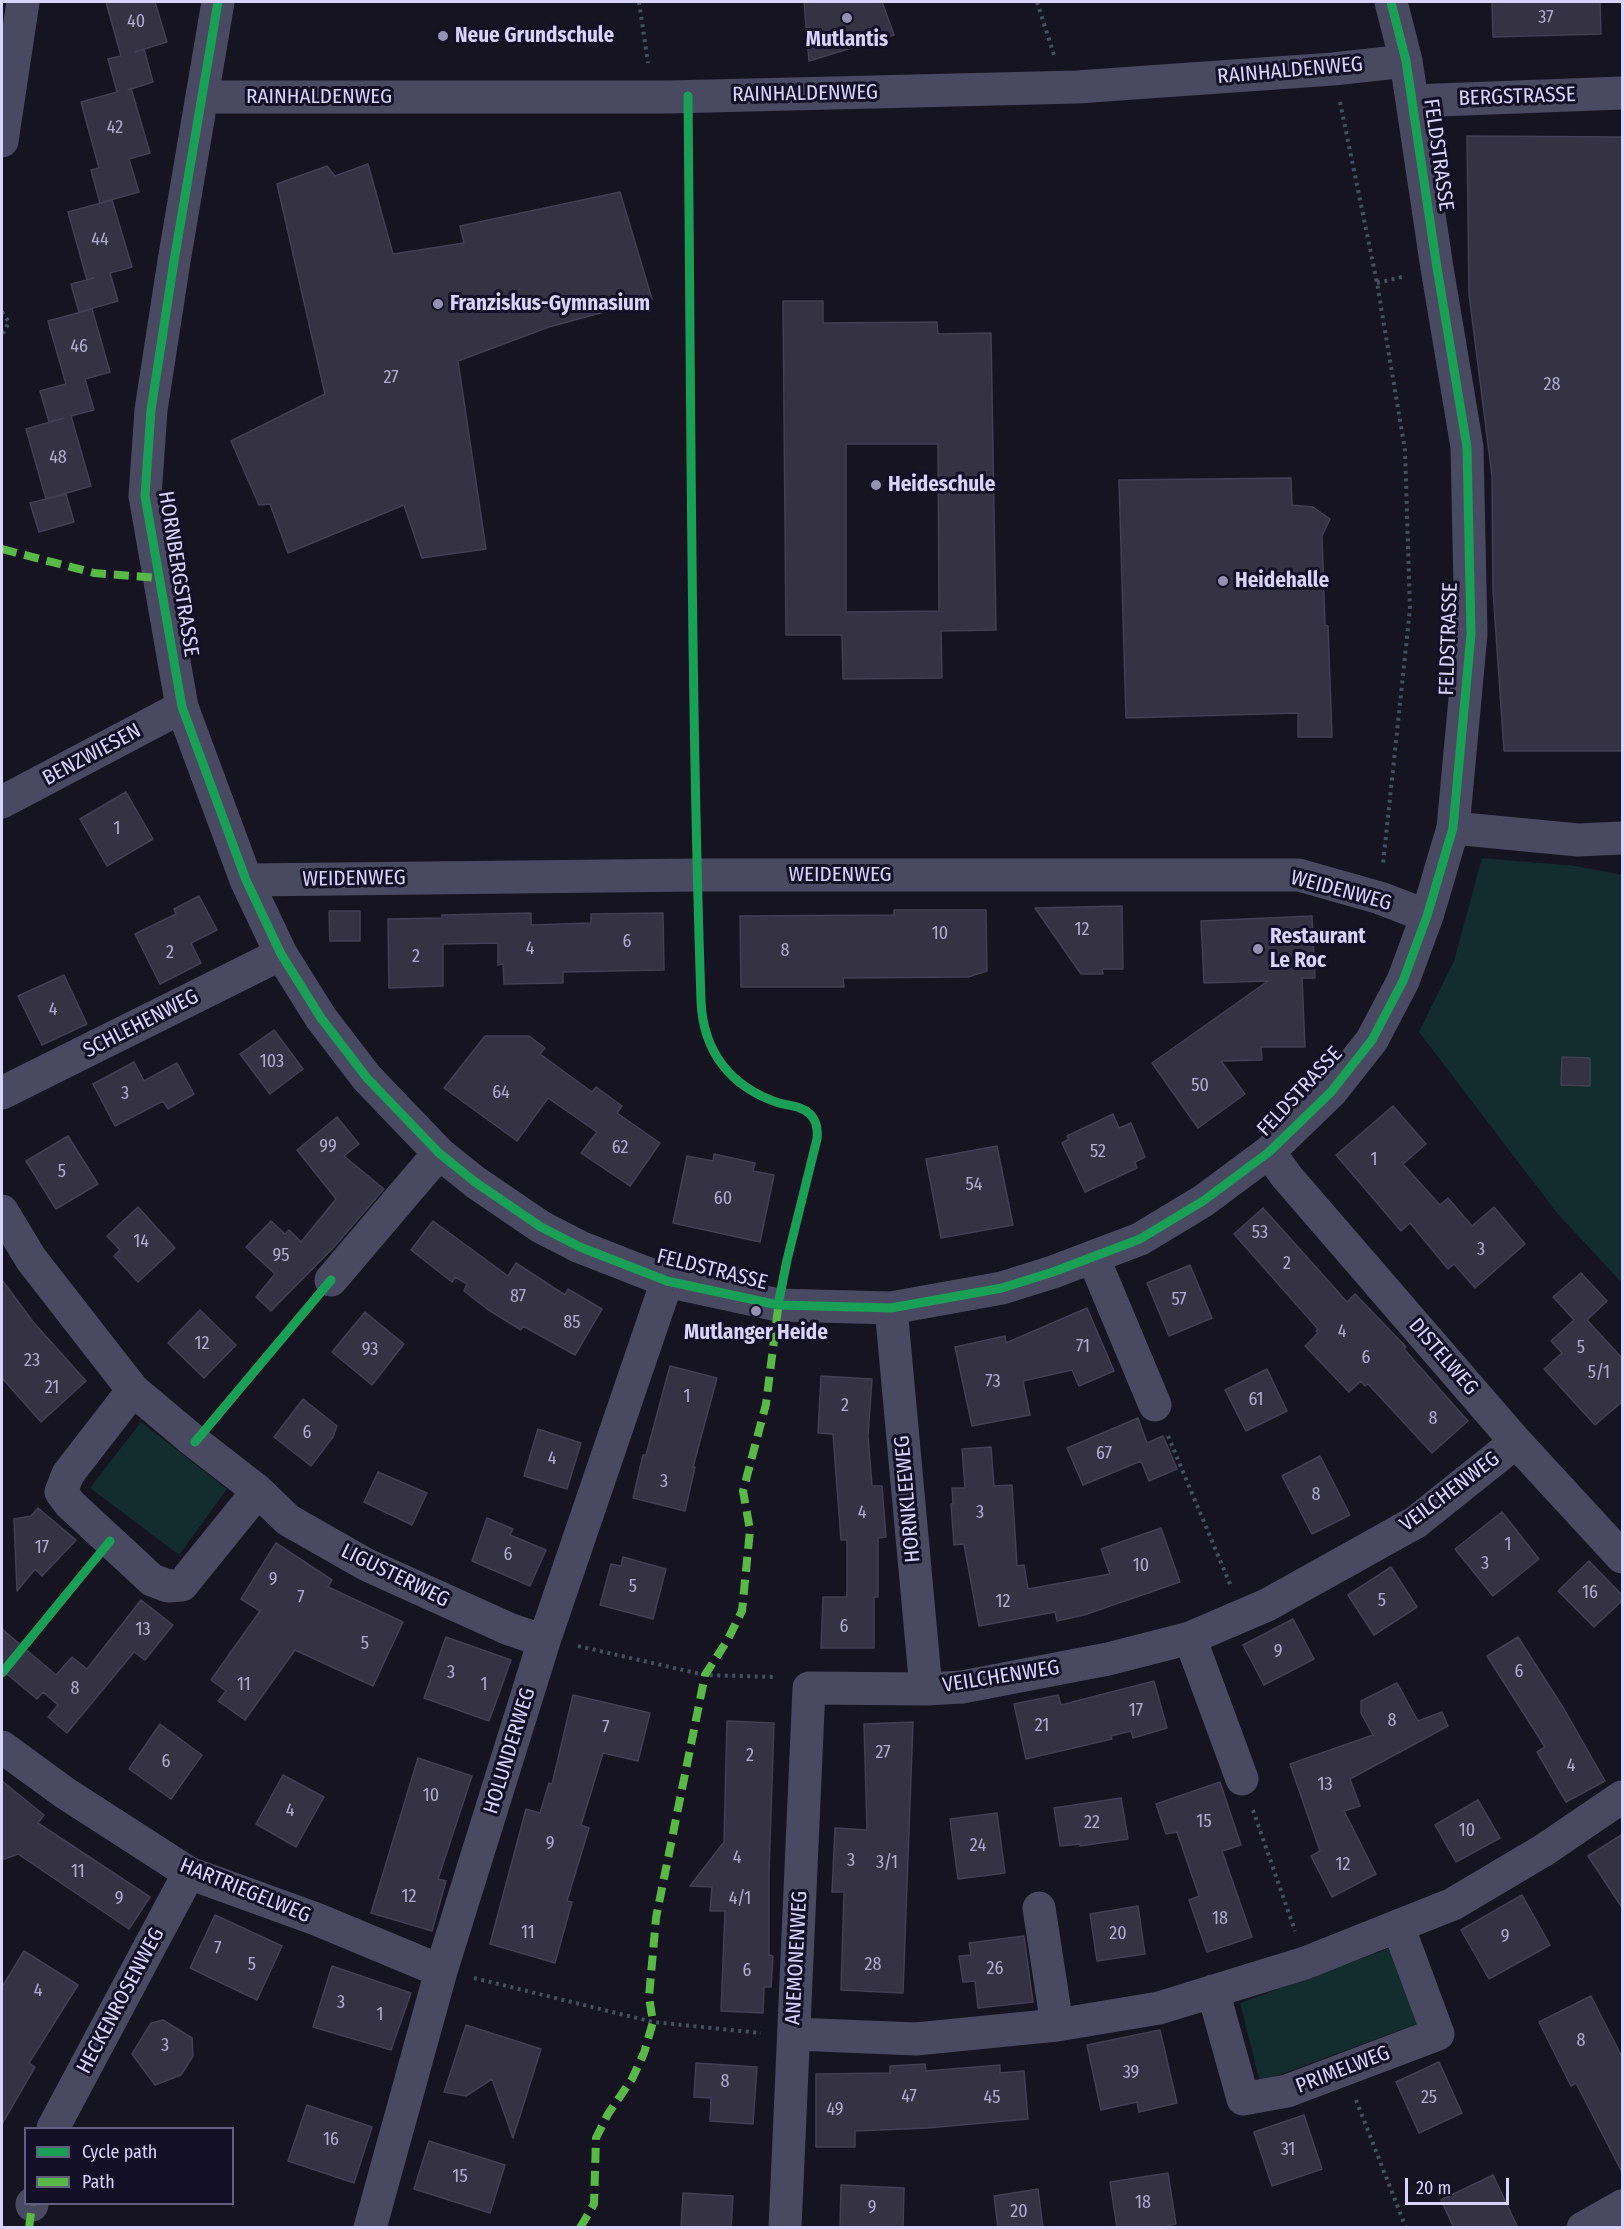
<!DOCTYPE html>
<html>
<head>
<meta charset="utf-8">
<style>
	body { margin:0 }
	#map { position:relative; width:1624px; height:2229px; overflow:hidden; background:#161421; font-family:"Fira Sans Condensed",sans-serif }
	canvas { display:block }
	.frame { position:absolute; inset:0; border:3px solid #d9d4ff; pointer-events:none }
	.legend { position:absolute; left:24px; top:2127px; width:210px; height:78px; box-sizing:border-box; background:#130f26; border:2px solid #625e7d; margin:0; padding:8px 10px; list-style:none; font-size:18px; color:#d9d4ff }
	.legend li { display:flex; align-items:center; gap:12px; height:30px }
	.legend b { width:30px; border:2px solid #625e7d }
	.scale { position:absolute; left:1405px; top:2178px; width:104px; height:27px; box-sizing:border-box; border:3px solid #d9d4ff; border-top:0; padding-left:8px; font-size:18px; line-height:21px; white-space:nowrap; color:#d9d4ff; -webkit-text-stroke:4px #130f26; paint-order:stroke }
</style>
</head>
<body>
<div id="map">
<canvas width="1624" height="2229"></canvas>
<div class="frame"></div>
<ul class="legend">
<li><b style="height:8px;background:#1a9f57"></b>Cycle path</li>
<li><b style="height:8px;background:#58b947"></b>Path</li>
</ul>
<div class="scale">20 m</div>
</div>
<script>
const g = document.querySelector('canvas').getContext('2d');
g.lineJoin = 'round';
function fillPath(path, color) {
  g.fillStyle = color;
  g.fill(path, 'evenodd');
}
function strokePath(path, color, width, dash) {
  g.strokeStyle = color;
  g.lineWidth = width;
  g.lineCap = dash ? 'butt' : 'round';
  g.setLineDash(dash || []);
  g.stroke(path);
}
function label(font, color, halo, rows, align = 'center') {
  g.font = font + ' "Fira Sans Condensed",sans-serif';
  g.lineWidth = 6;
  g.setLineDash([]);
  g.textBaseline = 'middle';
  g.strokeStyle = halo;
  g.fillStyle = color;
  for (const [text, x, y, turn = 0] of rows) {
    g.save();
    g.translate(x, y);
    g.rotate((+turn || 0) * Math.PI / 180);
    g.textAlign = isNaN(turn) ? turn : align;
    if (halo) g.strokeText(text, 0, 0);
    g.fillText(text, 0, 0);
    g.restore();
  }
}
const green = new Path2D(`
	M1482 858 1576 866 1622 875V1283L1557 1213 1419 1032 1454 961Z
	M141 1422 227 1489 179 1555 90 1488Z
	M1390 1948 1419 2023 1260 2082 1240 2003Z`);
const building = new Path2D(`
	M106 2H155L167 42 135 52 144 49 153 82 128 90 131 88 150 153 129 159 139 192 100 203 91 170 99 168 81 102 117 92 108 59 121 56Z
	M804 2H882L894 35 809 61Z
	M1492 2H1600L1601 34 1493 37Z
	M1467 136 1623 137V751H1504L1493 590 1492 476 1469 294Z
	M368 164 393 254 464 243 460 226 620 192 652 299 549 327 458 361 486 549 422 558 404 505 288 553 270 504 259 505 231 441 325 394 277 184 327 166 335 176Z
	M112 200 132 267 110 273 118 301 79 312 71 284 94 278 87 280 68 212Z
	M783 301H823V323L937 322 938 334 991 333 996 630 941 631 942 678 843 679 842 635H786ZM846 444H938L939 611 846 612Z
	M92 309 110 372 85 379 94 410 71 416 91 486 46 499 26 429 64 418 49 422 40 391 66 384 48 321Z
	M1291 478 1292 505 1313 507 1330 519 1322 536 1325 625 1328 626 1332 737H1298V713L1126 718 1119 480Z
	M66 494 74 522 39 532 30 503Z
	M126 792 153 839 107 866 80 819Z
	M199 896 217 930 191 943 201 963 160 984 135 934 176 914 174 909Z
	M1122 906 1123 969H1102L1103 974H1081L1035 908Z
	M894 910H986L987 971 968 977 843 978 844 987H741L740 916 894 915Z
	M329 911H360V941H330Z
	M531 913V925L591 923V914L663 913 664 970 563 972V983L504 984 503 964 498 965V943L443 944V986L389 988 388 919 442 918V915Z
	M1312 916 1315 978H1302L1305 1047H1261L1262 1060 1221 1061 1245 1094 1198 1128 1152 1063 1268 981 1204 983 1201 921Z
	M64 975 87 1024 42 1045 18 996Z
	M274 1030 303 1069 270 1094 240 1054Z
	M485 1036H529L545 1048 540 1054 592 1092 596 1087 622 1106 617 1113 660 1143 630 1186 581 1153 597 1132 548 1098 517 1141 444 1088Z
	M1562 1057 1590 1058V1086L1561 1085Z
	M134 1062 144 1081 177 1063 194 1094 168 1109 163 1101 115 1126 93 1084Z
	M1393 1106 1426 1144 1403 1164 1440 1205 1448 1198 1472 1226 1494 1207 1525 1244 1475 1288 1454 1264 1448 1269 1410 1223 1401 1231 1336 1155Z
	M1113 1114 1119 1128 1131 1123 1145 1157 1135 1162 1137 1168 1085 1192 1062 1143 1069 1139 1067 1136Z
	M337 1117 359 1144 344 1156 384 1189 334 1247 271 1311 256 1297 275 1274 246 1247 271 1221 285 1234 289 1230 301 1242 336 1199 297 1150Z
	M68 1136 98 1184 56 1209 26 1161Z
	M997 1146 1013 1225 941 1238 926 1159Z
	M714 1154 755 1163 753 1171 774 1175 760 1242 673 1223 687 1156 713 1161Z
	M138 1207 175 1248 138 1282 114 1256 120 1250 107 1236Z
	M1263 1208 1347 1302 1355 1294 1406 1347 1404 1349 1468 1421 1432 1453 1368 1384 1365 1386 1361 1381 1349 1392 1305 1346 1318 1333 1316 1331 1318 1329 1234 1234Z
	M433 1221 508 1276 516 1263 565 1295 568 1289 602 1309 575 1355 523 1326 521 1330 487 1309 464 1291 467 1284 455 1277 452 1282 411 1250Z
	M1190 1265 1212 1318 1169 1336 1147 1283Z
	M1581 1273 1607 1301 1587 1320 1623 1359V1401L1595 1425 1544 1369 1562 1353 1551 1341 1574 1320 1553 1297Z
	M2 1280 34 1323 86 1381 41 1422 2 1378Z
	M1087 1308 1114 1371 1079 1386 1072 1370 1023 1381 1030 1415 972 1426 955 1347 1005 1336 1006 1343Z
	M200 1310 236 1345 204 1378 168 1343Z
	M365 1312 404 1344 372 1385 332 1352Z
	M670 1366 717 1378 693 1467H695L685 1511 633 1498 643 1455H646Z
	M1267 1369 1287 1411 1246 1431 1225 1390Z
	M821 1376 872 1379 868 1436 872 1486H882L886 1537 878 1538V1597H874V1648H821L823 1597H847V1540H841L833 1434 818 1433Z
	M303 1399 337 1426 333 1437 311 1466 274 1437Z
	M1138 1418 1147 1443 1163 1436 1177 1469 1149 1481 1141 1461 1083 1485 1067 1448Z
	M538 1429 581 1443 567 1489 524 1476Z
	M991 1447 994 1486 1012 1485 1017 1566 1024 1565 1028 1589 1110 1574 1101 1549 1161 1528 1180 1582 1084 1615 1057 1621 1055 1612 979 1626 964 1544 954 1545 951 1504H953L952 1488H965L962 1449Z
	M1320 1456 1350 1515 1312 1534 1282 1476Z
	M378 1472 427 1493 412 1525 364 1502Z
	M38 1508 76 1540 42 1576 35 1569 17 1591 14 1519 31 1516Z
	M1502 1512 1539 1559 1493 1596 1455 1549Z
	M487 1518 513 1529 510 1535 546 1550 530 1586 472 1561Z
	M276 1543 332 1580 328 1587 403 1622 373 1686 295 1650 245 1720 218 1701 226 1691 211 1680 260 1611 241 1599Z
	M623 1557 666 1569 653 1619 600 1605 611 1564 621 1566Z
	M1589 1561 1623 1596V1600L1594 1627 1558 1591Z
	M1391 1567 1417 1607 1374 1635 1348 1595Z
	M141 1600 173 1625 145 1660 134 1652 67 1733 48 1717 58 1705 43 1692 37 1699 2 1670V1629L56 1675 72 1657 87 1669Z
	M1293 1619 1314 1659 1264 1685 1243 1645Z
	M446 1637 511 1660 489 1721 424 1698Z
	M1518 1637 1564 1709 1605 1781 1566 1802 1537 1752 1545 1747 1487 1656Z
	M1154 1681 1167 1728 1133 1738 1131 1731 1111 1736 1112 1739 1026 1759 1014 1704 1058 1695 1061 1705Z
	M1397 1683 1418 1721 1442 1712 1448 1726 1350 1779 1360 1806 1344 1811 1376 1874 1332 1897 1311 1856 1320 1851 1290 1764 1373 1735 1361 1713V1701Z
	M573 1695 650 1713 638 1761 603 1753 581 1825 589 1828 567 1901 572 1902 555 1963 490 1944 526 1809 540 1813 549 1783 552 1784Z
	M727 1721 774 1723 769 1872V1955L773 1956 771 1987H764L763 2013 721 2011 725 1911H710L712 1887 690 1886 724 1842Z
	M913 1722 903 1993 841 1990 844 1892H832L835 1828 867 1830 864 1724Z
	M160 1724 202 1755 171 1799 129 1769Z
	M418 1758 472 1776 438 1879 446 1881 432 1931 371 1913Z
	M283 1775 324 1797 296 1847 256 1824Z
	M2 1781 44 1815 38 1823 150 1897 129 1929 18 1854 2 1860Z
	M1220 1782 1241 1845 1222 1851 1252 1937 1207 1952 1189 1900 1199 1896 1177 1832 1166 1834 1156 1804Z
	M1121 1798 1128 1839 1080 1846V1844L1060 1846 1054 1808Z
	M1478 1800 1500 1838 1456 1862 1435 1825Z
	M997 1813 1005 1873 958 1879 950 1819Z
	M1623 1834V1909L1588 1856Z
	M1522 1895 1550 1945 1489 1979 1461 1930Z
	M1138 1906 1145 1954 1097 1961 1090 1914Z
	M215 1915 282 1946 257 2000 190 1968Z
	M1024 1936 1033 2002 978 2008 975 1981 963 1982 959 1956 971 1955 969 1943Z
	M24 1951 78 1985 29 2063 35 2067 2 2124V1987Z
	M332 1966 411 1993 391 2050 313 2027Z
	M1591 1996 1623 2059V2174L1576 2083 1571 2086 1539 2022Z
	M163 2020 192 2038 193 2056 181 2075 155 2085 132 2054 151 2023Z
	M466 2025 541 2049 513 2138 492 2079 466 2096 444 2092Z
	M1160 2030 1177 2103 1139 2112 1137 2102 1101 2110 1087 2045Z
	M1439 2062 1462 2113 1419 2133 1396 2082Z
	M696 2063 757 2067 753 2124 710 2121 711 2098 694 2097Z
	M925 2064 926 2071 1000 2065V2073L1024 2071 1028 2119 927 2128 855 2131V2147H816V2074L890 2073V2066Z
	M307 2105 372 2127 354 2183 288 2161Z
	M1304 2115 1322 2169 1272 2186 1254 2132Z
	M429 2141 505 2165 490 2213 414 2189Z
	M1168 2173 1176 2224 1158 2228H1117L1110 2182Z
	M1493 2175 1518 2228H1454L1441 2200Z
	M841 2185 904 2188 903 2228H840Z
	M1038 2189 1043 2228H998L994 2196Z
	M683 2193 733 2196 731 2228H681Z`);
const path = new Path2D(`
	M639 2 648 63
	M1037 2 1054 55
	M1340 102 1377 283 1405 450 1410 609 1383 864
	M1377 283 1406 276
	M2 312 9 322 2 335
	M1168 1436 1230 1584
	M578 1646 705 1675 777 1677
	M1253 1810 1295 1931
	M474 1978 653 2022 761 2033
	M1356 2100 1406 2228`);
const minor = new Path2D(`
	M218 2 174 261 151 410 145 496 182 707 246 880 281 954 321 1018 367 1078 439 1153 475 1182 541 1227 580 1247 667 1281 778 1305 891 1308 1002 1288 1053 1272 1140 1239 1203 1201 1269 1152 1331 1092 1372 1040 1403 981 1427 916 1453 828 1471 634 1467 447 1437 268 1406 61 1391 2
	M202 97H669L1077 87 1333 69 1406 61
	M1412 101 1622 93
	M2 141 23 2
	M2 802 182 707
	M1453 828 1578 840 1622 838
	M246 880 697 875H1299L1380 898 1427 916
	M2 1093 281 954
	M1269 1152 1287 1177 1516 1442 1622 1557
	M2 1211 31 1259 133 1390 195 1442 258 1491 288 1520 367 1565 509 1629 544 1641
	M1093 1257 1155 1405
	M331 1280 439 1153
	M891 1308 926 1689
	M133 1390 68 1474 61 1492 70 1504 152 1580 168 1586 182 1585 258 1491
	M1190 1638 1242 1779
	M2 1747 65 1793 189 1873 316 1919 441 1971
	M1039 1908 1057 2025
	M1213 1991 1243 2099 1287 2091 1438 2034 1398 1926
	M794 2034 916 2039 1057 2025 1159 2008 1305 1963 1453 1904 1544 1850 1622 1797
	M53 2128 189 1873
	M32 2205V2204
	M370 2228 441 1971 544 1641 667 1281
	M785 2228 809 1688 926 1689 962 1687 1108 1659 1190 1638 1267 1605 1416 1522 1516 1442
	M1583 2228 1622 2206`);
const quiet = new Path2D(`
	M2 549 94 573 158 578
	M29 2228 32 2205
	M580 2228 594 2204 596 2138 608 2114 632 2079 644 2053 653 2022 649 1997 656 1918 705 1675 727 1641 742 1611 750 1530 743 1491 766 1404 779 1301`);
const cycleway = new Path2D(`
	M218 2 174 261 151 410 145 496 182 707 246 880 281 954 321 1018 367 1078 439 1153 475 1182 541 1227 580 1247 667 1281 778 1305 891 1308 1002 1288 1053 1272 1140 1239 1203 1201 1269 1152 1331 1092 1372 1040 1403 981 1427 916 1453 828 1471 634 1467 447 1437 268 1406 61 1391 2
	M688 96C691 398 691 699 701 1001 703 1051 730 1087 779 1103 790 1106 801 1106 810 1114 817 1121 818 1130 817 1139L787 1260 778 1305
	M195 1442 331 1280
	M2 1673 110 1541`);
const markers = [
	[847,18,6,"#9591b1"],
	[443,36,6,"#9591b1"],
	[438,304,6,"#9591b1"],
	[876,485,6,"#9591b1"],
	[1223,581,6,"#9591b1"],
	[1258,949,6,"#9591b1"],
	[756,1311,6,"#9591b1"]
];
const numberNames = [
	["37",1546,18],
	["40",136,22],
	["42",115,128],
	["44",100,240],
	["46",79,347],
	["27",391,378],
	["28",1552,385],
	["48",58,458],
	["1",117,829],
	["12",1082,930],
	["10",940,934],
	["6",627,942],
	["4",530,949],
	["8",785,951],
	["2",170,953],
	["2",416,957],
	["4",53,1010],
	["103",272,1062],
	["50",1200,1086],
	["64",501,1093],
	["3",125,1094],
	["99",328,1147],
	["62",620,1148],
	["52",1098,1152],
	["1",1374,1160],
	["5",62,1172],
	["54",974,1185],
	["60",723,1199],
	["53",1260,1233],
	["14",141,1242],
	["3",1481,1250],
	["95",281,1256],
	["2",1287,1264],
	["87",518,1297],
	["57",1179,1300],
	["85",572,1323],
	["4",1342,1332],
	["12",202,1344],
	["71",1083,1347],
	["5",1581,1348],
	["93",370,1350],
	["6",1366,1358],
	["23",32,1361],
	["5/1",1599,1373],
	["73",993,1382],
	["21",52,1388],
	["1",687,1397],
	["61",1256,1400],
	["2",845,1406],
	["8",1433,1419],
	["6",307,1433],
	["67",1104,1454],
	["4",552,1459],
	["3",664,1482],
	["8",1316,1495],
	["4",862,1513],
	["3",980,1513],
	["1",1508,1545],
	["17",42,1548],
	["6",508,1555],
	["3",1485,1564],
	["10",1141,1566],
	["9",273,1580],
	["5",633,1587],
	["16",1590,1593],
	["7",301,1598],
	["5",1382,1601],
	["12",1003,1602],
	["6",844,1627],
	["13",143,1630],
	["5",365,1644],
	["9",1278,1652],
	["6",1519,1672],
	["3",451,1673],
	["11",244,1685],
	["1",484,1685],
	["8",75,1689],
	["17",1136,1711],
	["8",1392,1721],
	["21",1042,1726],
	["7",606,1728],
	["27",883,1753],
	["2",750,1756],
	["6",166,1762],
	["4",1571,1766],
	["13",1325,1785],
	["10",431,1796],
	["4",290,1811],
	["15",1204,1822],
	["22",1092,1823],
	["10",1467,1831],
	["9",550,1844],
	["24",978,1846],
	["4",737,1858],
	["3",851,1861],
	["3/1",887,1863],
	["12",1343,1865],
	["11",78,1872],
	["12",409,1897],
	["9",119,1899],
	["4/1",740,1899],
	["18",1220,1919],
	["11",528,1933],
	["20",1118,1934],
	["9",1505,1937],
	["7",218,1949],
	["5",252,1965],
	["28",873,1965],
	["26",995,1969],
	["6",747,1971],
	["4",38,1991],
	["3",341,2003],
	["1",380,2015],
	["8",1581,2041],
	["3",165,2046],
	["39",1131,2073],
	["8",725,2082],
	["47",909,2097],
	["45",992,2098],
	["25",1429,2098],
	["49",835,2110],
	["16",331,2140],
	["31",1288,2150],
	["15",460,2177],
	["18",1143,2203],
	["9",872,2208],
	["20",1019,2212]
];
const poiNames = [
	["Neue Grundschule",455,36],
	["Mutlantis",847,40,"center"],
	["Franziskus-Gymnasium",450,304],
	["Heideschule",888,485],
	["Heidehalle",1235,581],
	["Restaurant",1270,937],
	["Le Roc",1270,961],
	["Mutlanger Heide",756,1333,"center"]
];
const streetNames = [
	["RAINHALDENWEG",1290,71,-5],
	["RAINHALDENWEG",805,94,-1],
	["RAINHALDENWEG",319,97],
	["BERGSTRASSE",1517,97,-2],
	["FELDSTRASSE",1438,155,82],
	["HORNBERGSTRASSE",178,574,81],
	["FELDSTRASSE",1449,639,-88],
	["BENZWIESEN",92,755,-28],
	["WEIDENWEG",840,875],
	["WEIDENWEG",354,879,-1],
	["WEIDENWEG",1341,891,15],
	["SCHLEHENWEG",141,1024,-27],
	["FELDSTRASSE",1300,1092,-47],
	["FELDSTRASSE",712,1270,14],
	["DISTELWEG",1443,1357,49],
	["VEILCHENWEG",1450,1492,-37],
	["HORNKLEEWEG",908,1499,-95],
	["LIGUSTERWEG",395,1576,26],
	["VEILCHENWEG",1001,1677,-9],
	["HOLUNDERWEG",510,1751,-73],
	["HARTRIEGELWEG",245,1891,22],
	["ANEMONENWEG",797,1958,-87],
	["HECKENROSENWEG",121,2001,-62],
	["PRIMELWEG",1343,2070,-21]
];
fillPath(green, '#132c2d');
fillPath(building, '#343243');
strokePath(building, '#433f54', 1.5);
strokePath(path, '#44505f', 4, [3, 4.5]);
strokePath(minor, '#4a4962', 33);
strokePath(quiet, '#58b947', 8, [15, 8]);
strokePath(cycleway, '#1a9f57', 9);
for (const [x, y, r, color] of markers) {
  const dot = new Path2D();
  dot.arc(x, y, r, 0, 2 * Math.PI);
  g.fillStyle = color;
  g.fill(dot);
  strokePath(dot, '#130f26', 2);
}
label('18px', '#b0acd0', null, numberNames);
label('bold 21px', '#d9d4ff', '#130f26', poiNames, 'left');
label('21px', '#d9d4ff', '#130f26', streetNames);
</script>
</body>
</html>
